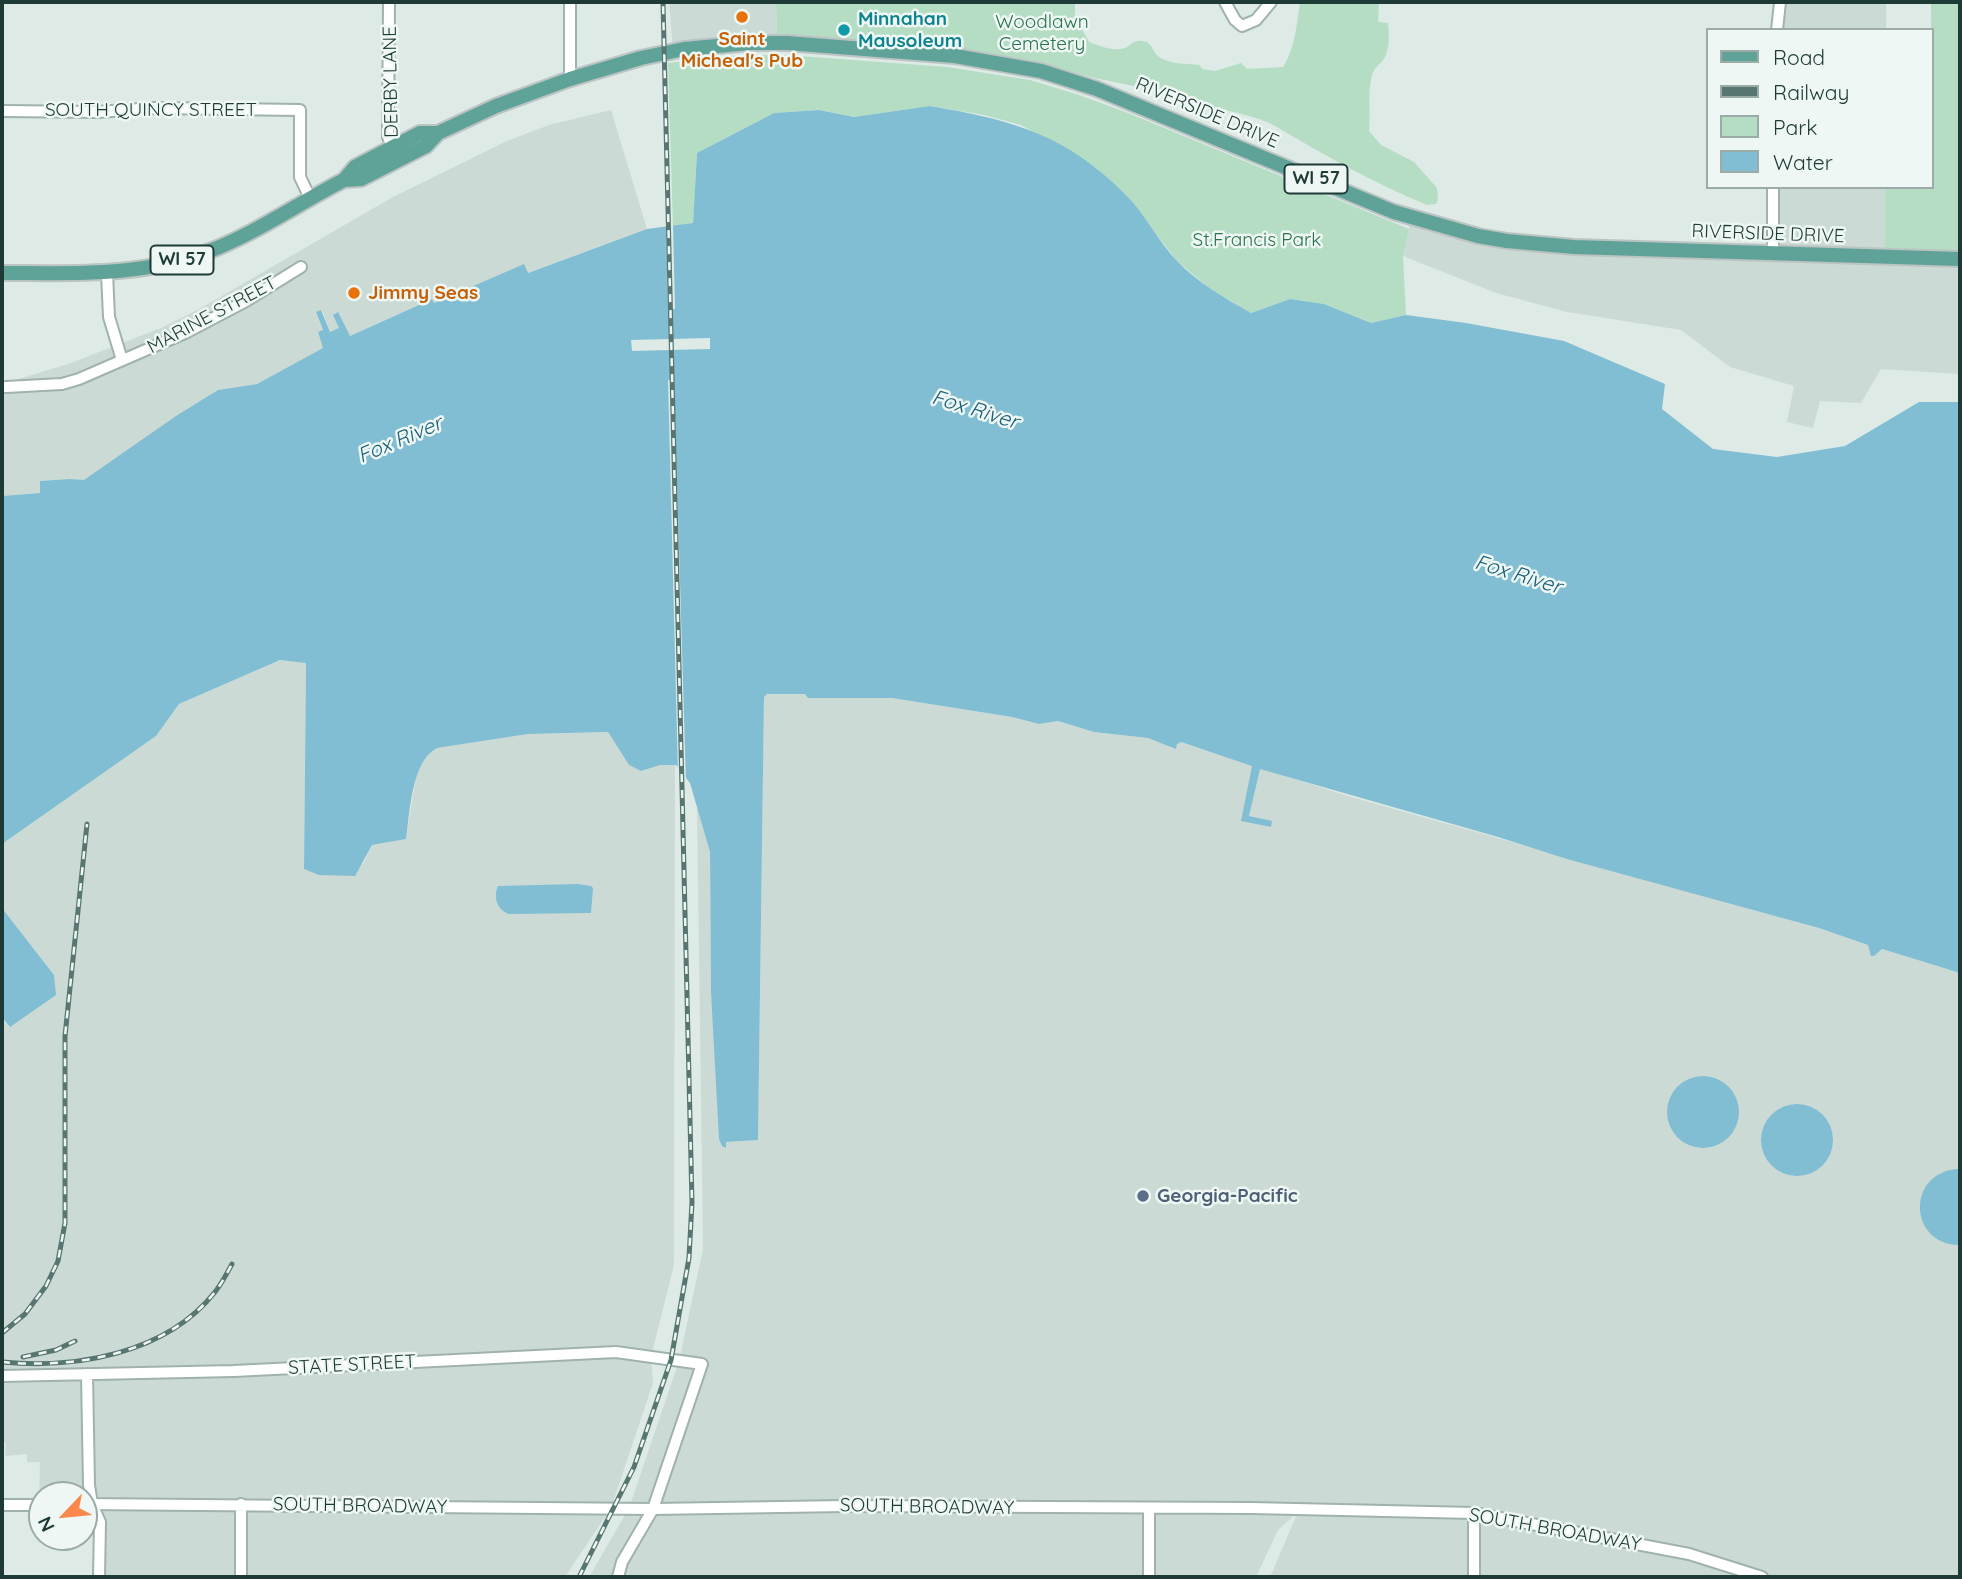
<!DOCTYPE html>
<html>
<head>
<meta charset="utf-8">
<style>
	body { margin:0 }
	#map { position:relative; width:1962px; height:1579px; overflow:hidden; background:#ddeae6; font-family:Quicksand,sans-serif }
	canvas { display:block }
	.frame { position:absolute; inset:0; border:4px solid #1e3a36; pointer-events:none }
	.legend { position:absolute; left:1706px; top:28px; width:228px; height:161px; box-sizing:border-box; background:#eef7f3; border:2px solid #9baba7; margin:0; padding:9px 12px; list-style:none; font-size:21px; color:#1e3a36 }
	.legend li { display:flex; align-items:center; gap:14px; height:35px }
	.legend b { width:35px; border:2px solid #9baba7 }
	.north { position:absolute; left:28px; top:1481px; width:70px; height:70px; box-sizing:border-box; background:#eef7f3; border:2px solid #9baba7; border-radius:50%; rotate:244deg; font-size:19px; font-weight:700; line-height:28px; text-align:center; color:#1e3a36 }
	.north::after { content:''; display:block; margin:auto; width:24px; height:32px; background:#fa884c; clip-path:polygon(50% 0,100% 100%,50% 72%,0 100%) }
</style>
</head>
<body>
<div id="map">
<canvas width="1962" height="1579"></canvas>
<div class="frame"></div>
<ul class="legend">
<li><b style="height:9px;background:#5fa298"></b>Road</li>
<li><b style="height:9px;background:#587671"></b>Railway</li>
<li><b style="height:19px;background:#b4ddc4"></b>Park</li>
<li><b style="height:19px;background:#81bed3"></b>Water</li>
</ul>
<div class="north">N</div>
</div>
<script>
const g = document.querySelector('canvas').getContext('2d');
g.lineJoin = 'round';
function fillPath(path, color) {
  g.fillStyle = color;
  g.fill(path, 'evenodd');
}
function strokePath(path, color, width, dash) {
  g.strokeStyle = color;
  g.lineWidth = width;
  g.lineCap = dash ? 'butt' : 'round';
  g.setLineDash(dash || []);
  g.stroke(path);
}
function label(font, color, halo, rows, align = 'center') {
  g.font = font + ' Quicksand,sans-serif';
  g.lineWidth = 5;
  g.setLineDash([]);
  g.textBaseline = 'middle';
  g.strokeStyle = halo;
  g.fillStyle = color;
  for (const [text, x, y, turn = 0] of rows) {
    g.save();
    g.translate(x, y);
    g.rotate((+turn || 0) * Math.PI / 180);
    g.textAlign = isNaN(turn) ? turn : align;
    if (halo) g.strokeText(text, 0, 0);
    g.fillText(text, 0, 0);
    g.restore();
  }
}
const built = new Path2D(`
	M669 2H776L777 37 673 51Z
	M1786 2H1886V30H1783Z
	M611 110 647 229 527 273 523 265 433 303 431 299 350 336 340 328 330 332 322 310 316 313 323 331 318 333 324 348 257 384 218 390 84 481 69 479 40 481V493L2 496V384L68 364 161 328 201 308 393 197 507 141 549 125Z
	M1780 187H1885V257L1960 259V374L1881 369 1861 403 1820 401 1813 428 1787 422 1794 386 1730 367 1681 330 1567 312 1496 293 1403 256 1411 218 1478 236 1779 253Z
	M280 660 306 662 304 869 363 864 372 845 406 839 417 770 428 753 437 748 528 734 608 732 629 765 641 771 660 765H675L674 1265 651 1357 653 1383 611 1508 565 1577H99V1522L92 1505 84 1504V1495H42V1505H39L40 1462H27V1454L5 1456 6 1443 2 1442V1017L9 1027 54 975 2 908V844L156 736 179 704Z
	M767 694H806L809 698H892L1012 717 1039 724 1058 721 1094 732 1148 738 1176 748 1177 744 1180 742 1348 796 1819 928 1869 945 1874 956 1882 949 1960 973V1577H1270L1298 1512 1278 1530 1256 1577H589L629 1508 679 1361 703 1249 697 805 710 852 711 992 726 1147V1142L758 1140 764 697Z`);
const green = new Path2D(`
	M776 2H1075V17L1089 42C1100 46 1116 53 1127 47 1132 44 1135 40 1142 41 1153 41 1152 54 1161 58 1174 65 1185 63 1199 65L1203 69 1215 71 1241 63 1247 69 1283 67C1295 49 1297 23 1300 2H1379L1378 22 1388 23C1389 34 1390 47 1385 57 1381 64 1374 67 1372 75 1367 94 1371 112 1369 131L1381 145 1414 162 1437 188 1438 199 1436 204 1427 205C1374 183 1324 155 1275 126 1255 114 1207 107 1182 101L1178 95 1095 78 1035 62 988 54 777 37Z
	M1931 2H1960V259L1885 257V187H1932Z
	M741 55H785L947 67 1030 80 1079 95 1128 113 1409 229 1403 256 1406 315 1371 323 1324 304 1290 299 1251 313 1209 288 1177 261 1126 195 1095 167 1021 125 984 115 931 106 854 117 819 110 774 113 697 153 693 223 673 226 668 63Z`);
const water = new Path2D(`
	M930 106C1012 120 1065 134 1125 194 1145 214 1158 241 1177 261 1198 283 1225 298 1251 313L1290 299 1324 304 1371 323 1406 315 1466 323 1564 341 1665 384 1662 409 1713 449 1777 457 1845 446 1919 402H1960V973L1882 949 1874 956H1871L1868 945 1819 928 1567 859 1498 837 1260 769 1249 816 1272 821 1271 827 1241 821 1252 766 1181 742 1177 744 1176 749 1148 738 1094 732 1058 721 1039 724 1012 717 892 698H808L805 694H767L764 697 758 1140 726 1142V1148L722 1146 719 1139 711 992 710 852 690 783 676 765H660L641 771 629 765 608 732 528 734 437 748C411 761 410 813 406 839L372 845 355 876 319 875 304 869 306 663 280 660 179 704 156 736 2 844V496L40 493V481L69 479 84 480 176 416 218 390 257 384 323 348 318 332 323 330 316 312 321 310 330 332 339 328 333 315 338 312 350 336 432 299 434 303 524 264 528 273 647 229 693 223 697 153 774 113 819 110 854 117Z
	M578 884 591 886 593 888 591 913 509 914C497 910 493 897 498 886Z
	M2 908 54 975 56 995 10 1027 2 1017Z
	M1667 1112a36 36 0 1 1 72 0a36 36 0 1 1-72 0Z
	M1761 1140a36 36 0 1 1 72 0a36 36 0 1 1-72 0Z
	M1958 1169H1960V1245C1908 1245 1906 1172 1958 1169Z`);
const pier = new Path2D(`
	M673 225 675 309H668L666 226Z
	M710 338V349L632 351 631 340Z
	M668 380H674L686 783 678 774Z`);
const minor = new Path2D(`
	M389 2 388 137 394 151
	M1225 2 1235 20 1242 26 1256 20 1271 2
	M1777 30 1780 2
	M570 79V2
	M2 111 98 112 154 108 300 110V177L310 198
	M1773 254V187
	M107 273 109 317 122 360
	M6 387 62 384 79 379 185 333 246 301 301 267
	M87 1374 89 1485 92 1504 100 1522 99 1577
	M2 1376 234 1371 616 1352 702 1364 653 1509 622 1562 618 1577
	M84 1504 653 1509 845 1506 1251 1508 1474 1513 1689 1554 1762 1577
	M2 1505H42
	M1474 1513V1577
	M241 1577V1504
	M1149 1577V1508`);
const major = new Path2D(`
	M344 180 361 179 426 146 438 133 496 106 570 79 641 58 684 49 749 43H787L955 56 1041 71 1097 89 1394 212 1478 236 1507 241 1574 247 1960 259
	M2 273C71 273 141 277 207 252 255 234 299 203 344 180L355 167 420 133H438`);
const rail = new Path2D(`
	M2 1333 25 1314 46 1286 58 1261 65 1223V1036L87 824
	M23 1357 56 1350 75 1341
	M2 1362C76 1369 166 1354 215 1292 222 1283 227 1273 232 1264
	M579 1577 634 1467 671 1360 689 1258 692 1202 663 2`);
const markers = [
	[742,17,7,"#e8710a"],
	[844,30,7,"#0f9aa8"],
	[354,293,7,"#e8710a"],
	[1143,1196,7,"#5c6f8a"]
];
const shields = [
	[1316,179,63],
	[182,260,63]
];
const shieldNames = [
	["WI 57",1316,179],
	["WI 57",182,260]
];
const cultureNames = [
	["Minnahan",858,19],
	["Mausoleum",858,41]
];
const parkNames = [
	["Woodlawn",1042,22],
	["Cemetery",1042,44],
	["St.Francis Park",1257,240]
];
const foodNames = [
	["Saint",742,39],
	["Micheal's Pub",742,61],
	["Jimmy Seas",368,293,"left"]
];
const streetNames = [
	["DERBY LANE",391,82,-91],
	["SOUTH QUINCY STREET",151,110],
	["RIVERSIDE DRIVE",1207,113,23],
	["RIVERSIDE DRIVE",1768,234,2],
	["MARINE STREET",212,315,-28],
	["STATE STREET",352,1365,-3],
	["SOUTH BROADWAY",360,1506,1],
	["SOUTH BROADWAY",927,1507,1],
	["SOUTH BROADWAY",1555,1530,10]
];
const serviceNames = [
	["Georgia-Pacific",1157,1196]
];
const waterNames = [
	["Fox River",975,410,17],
	["Fox River",400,440,-23],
	["Fox River",1518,575,17]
];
fillPath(built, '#ccdad5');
fillPath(green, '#b4ddc4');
fillPath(water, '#81bed3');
fillPath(pier, '#ddeae6');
strokePath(minor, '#a0b2ae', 14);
strokePath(major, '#bcc4c3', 18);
strokePath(minor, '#fff', 10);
strokePath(major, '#5fa298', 14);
strokePath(rail, '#587671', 5);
strokePath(rail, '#eef7f3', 2.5, [8]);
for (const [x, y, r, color] of markers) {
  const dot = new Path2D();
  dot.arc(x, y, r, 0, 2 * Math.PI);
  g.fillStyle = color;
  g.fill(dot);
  strokePath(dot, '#eef7f3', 2.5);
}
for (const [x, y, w] of shields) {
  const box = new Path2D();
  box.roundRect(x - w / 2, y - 14.5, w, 29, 5);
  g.fillStyle = '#eef7f3';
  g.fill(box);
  strokePath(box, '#1e3a36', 2);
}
label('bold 18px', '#1e3a36', null, shieldNames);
label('bold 19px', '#0d838f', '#eef7f3', cultureNames, 'left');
label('19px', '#27734c', '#eef7f3', parkNames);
label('bold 19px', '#c56008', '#eef7f3', foodNames);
label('19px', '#1e3a36', '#eef7f3', streetNames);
label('bold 19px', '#4e5e75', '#eef7f3', serviceNames, 'left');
label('italic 21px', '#165e79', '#eef7f3', waterNames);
</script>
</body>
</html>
